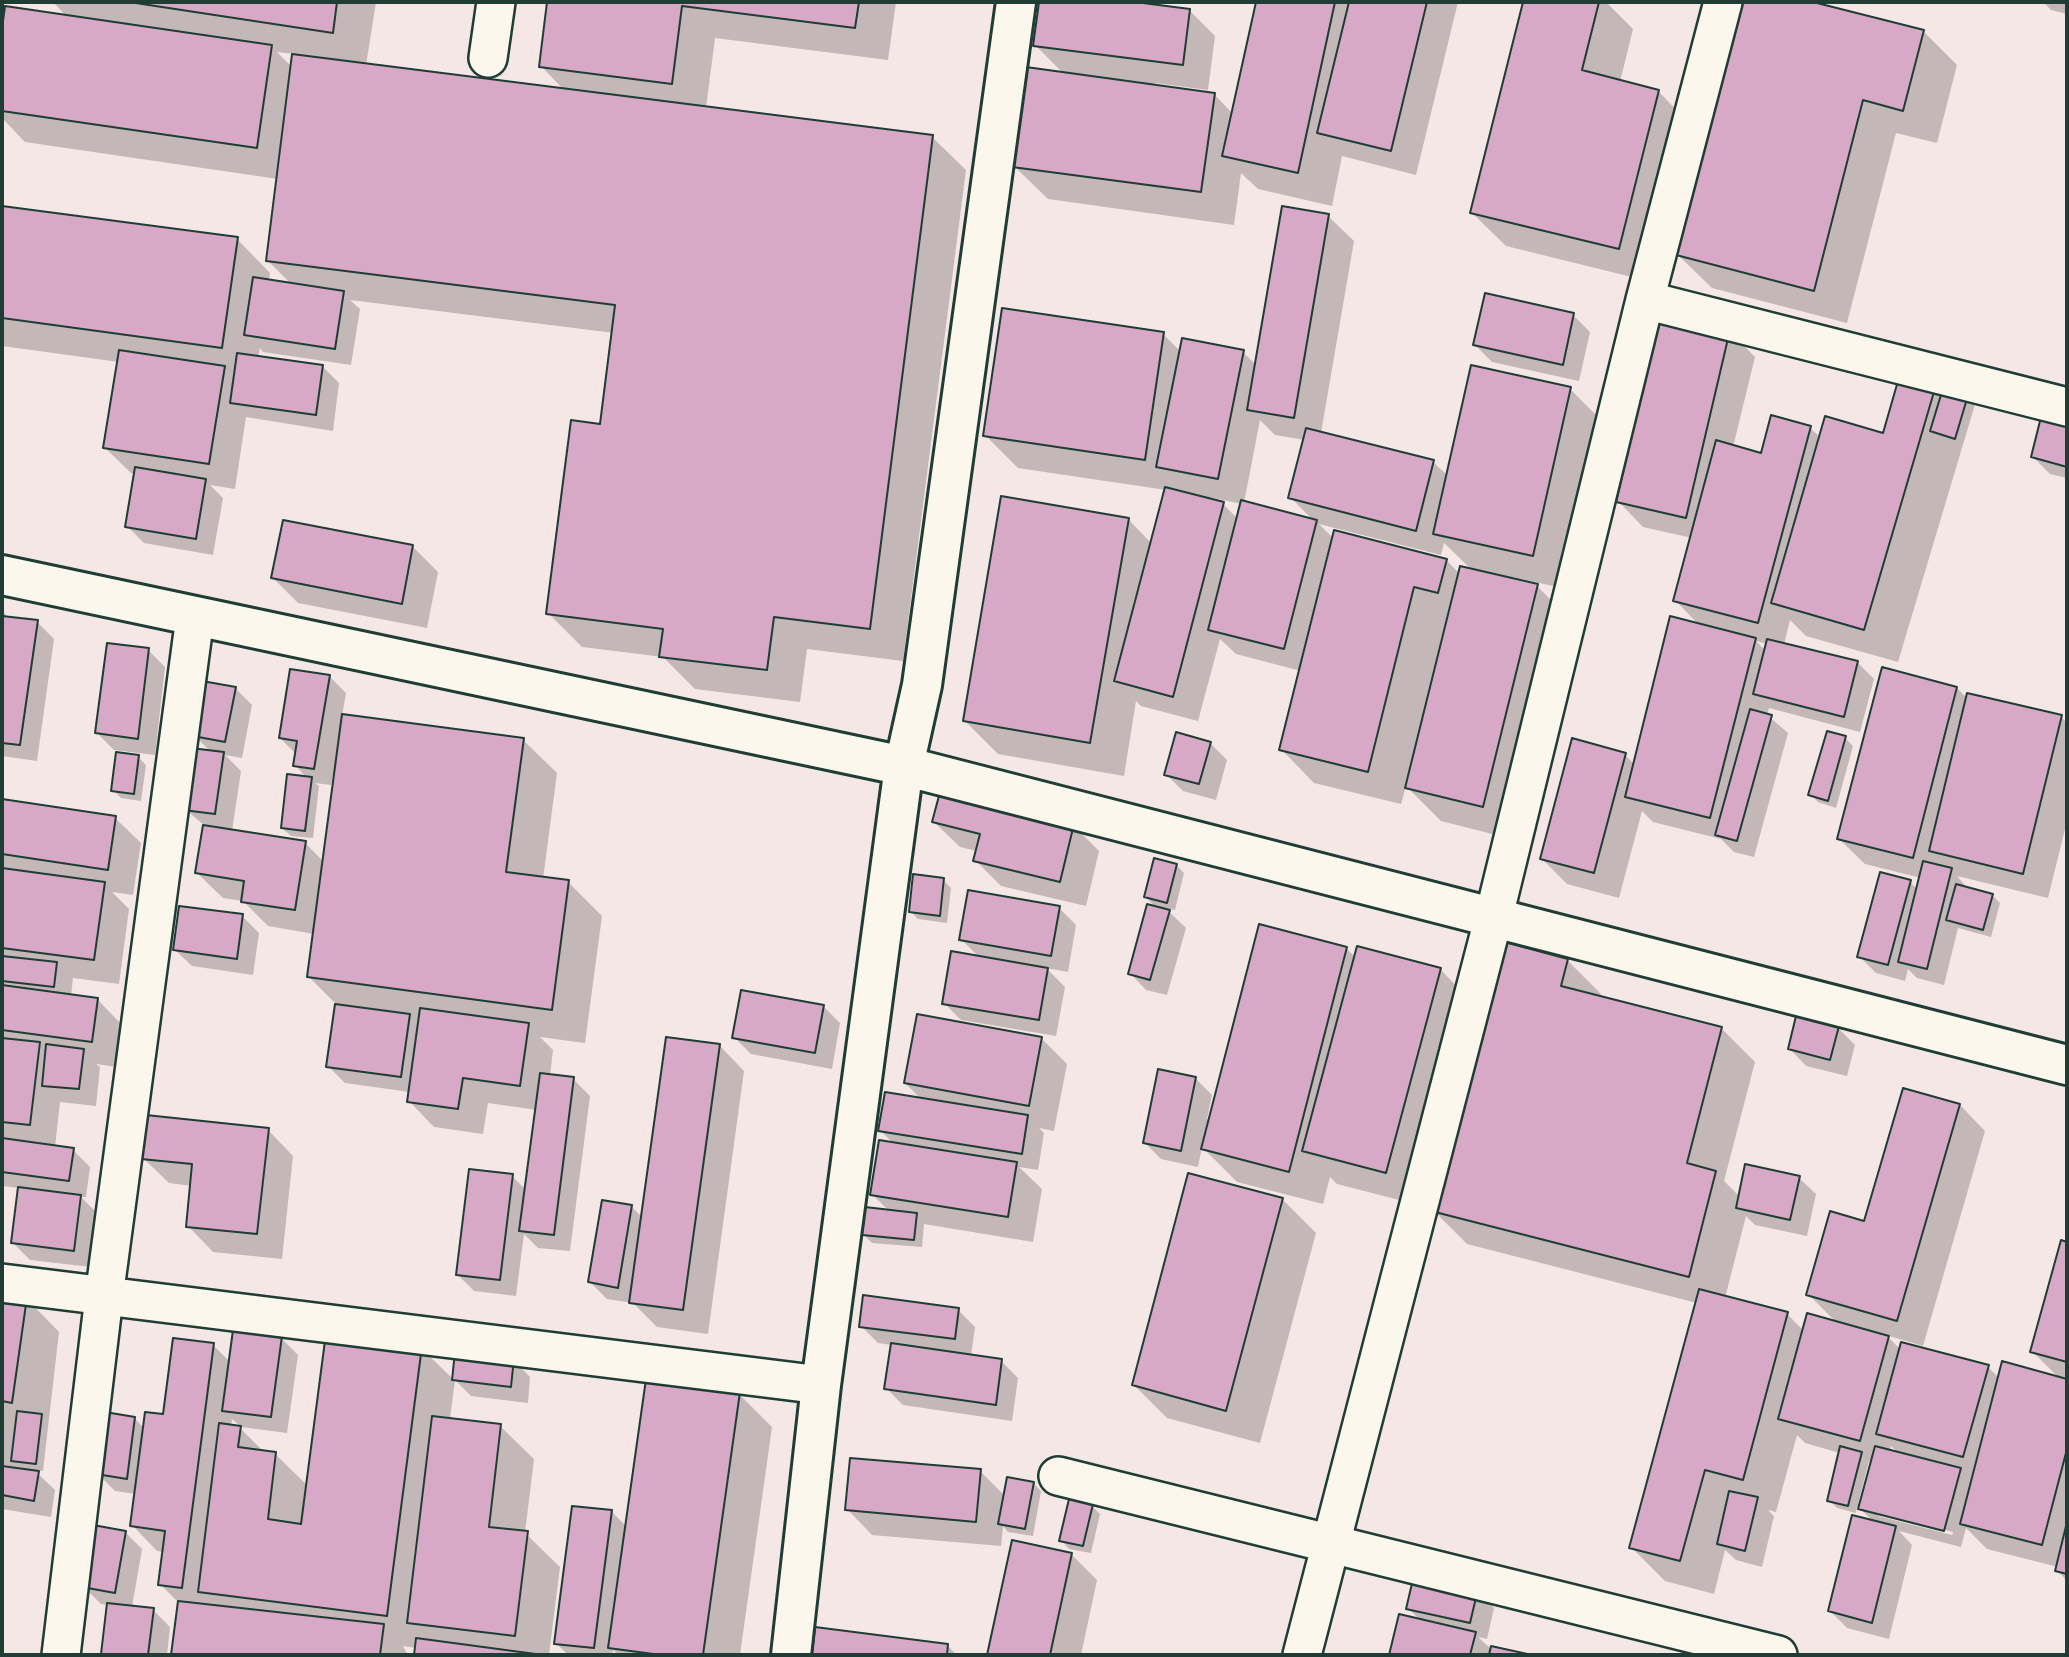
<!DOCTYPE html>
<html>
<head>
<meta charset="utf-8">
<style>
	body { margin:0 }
	#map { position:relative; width:2069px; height:1657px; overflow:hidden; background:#f4e7e5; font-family:Dekko,sans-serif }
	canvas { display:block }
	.frame { position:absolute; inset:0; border:4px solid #1f3d34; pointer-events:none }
</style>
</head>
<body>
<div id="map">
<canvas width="2069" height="1657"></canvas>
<div class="frame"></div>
</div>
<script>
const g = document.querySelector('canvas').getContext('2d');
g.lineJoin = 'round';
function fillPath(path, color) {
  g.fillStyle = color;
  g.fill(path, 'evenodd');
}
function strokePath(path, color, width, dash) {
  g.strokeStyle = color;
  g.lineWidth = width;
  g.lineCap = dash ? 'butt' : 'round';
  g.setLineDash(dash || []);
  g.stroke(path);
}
const shadow = new Path2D(`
	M53 2H376L366 65 564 90 541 66 549 2H896L888 60 715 38 706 108 932 137 966 170 903 661 807 649 800 702 695 689 663 657 582 647 548 613 602 426 614 333 350 300 360 309 351 365 263 352 260 348 258 358 322 366 339 383 333 431 246 417 235 489 210 485 223 498 213 555 144 543 127 526 136 474 131 473 105 448 119 362 2 346V207L237 239 270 273 269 281 292 285 267 260 278 179 25 142 2 118V40L6 8 67 17ZM277 52 294 54 292 67Z
	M1041 2H1121L1189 10 1215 36 1208 90 1155 83 1154 86 1214 94 1233 114 1258 2H1458L1416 175 1342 156 1332 206 1258 189 1241 173 1234 225 1048 199 1014 166 1064 74 1035 45Z
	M1525 2H1606L1633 29 1620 82 1658 91 1691 125 1652 282 1506 246 1472 213Z
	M1743 2H1806L1924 32 1957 65 1937 143 1896 133 1847 323 1712 288 1678 255Z
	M2043 2H2067V14L2051 10Z
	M1328 216 1354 241 1321 433 1433 462 1448 476 1570 389 1603 422 1566 589 1513 577 1512 580 1537 586 1571 620 1516 840 1441 821 1406 786 1401 804 1314 783 1281 749 1301 671 1236 654 1220 639 1198 721 1141 706 1136 701 1124 776 998 754 965 721 1128 519 1152 544 1166 490 1018 468 985 435 1163 334 1181 352H1243L1257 366ZM1260 420 1275 435 1305 440 1290 497 1313 520 1244 503ZM1213 498 1242 504 1238 519 1223 504 1212 501ZM1319 524 1441 555 1444 543 1472 570 1460 574 1446 560 1334 539Z
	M1573 315 1590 332 1579 381 1492 362 1475 345Z
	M1729 331 1755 357 1733 447 1762 455 1810 428 1820 437 1884 435 1902 376 1976 401 1898 662 1806 636 1790 620 1784 644 1857 662 1874 679 1860 732 1769 708 1767 715 1788 733 1754 857 1734 852 1721 839 1653 822 1642 811 1619 898 1567 884 1541 858 1625 755 1635 765 1700 626 1675 600 1692 538 1643 527 1618 501ZM1756 641 1768 644 1766 651Z
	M2067 422V478L2050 474 2033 457Z
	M412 546 438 572 427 628 298 603 273 578Z
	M2 611 9 618 37 622 54 639 37 761 2 756Z
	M148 650 165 667 155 755 114 750 97 733Z
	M329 676 346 693 342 716 523 740 557 773 543 879 568 882 602 916 585 1043 540 1037 553 1050 550 1076 573 1079 590 1096 570 1251 538 1248 524 1234 516 1296 474 1291 457 1274 512 1176 526 1190 537 1110 488 1103 483 1134 434 1127 409 1101 410 1092 345 1083 328 1066 336 1004 309 977 314 934 268 926 243 901 223 898 197 873 205 826 185 809 211 752 195 736 235 688 252 705 242 758 225 755 241 771 232 831 305 843 324 862 336 774H333L331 785 315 783 319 786 313 838 291 836 282 828 307 778 295 765 296 754 280 738Z
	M1957 688 1968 699 2061 717 2067 723V821L2048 898 1957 876 1968 889 1992 895 2000 903 1991 937 1958 928 1944 985 1917 978 1908 969 1905 981 1876 973 1859 956 1881 874 1910 882 1918 890 1921 878 1865 864 1839 839Z
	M1845 738 1853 746 1836 808 1818 802 1810 794Z
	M1210 743 1227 760 1216 800 1183 791 1166 774Z
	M138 757 146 765 141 801 121 798 113 790Z
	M2 801 115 818 141 843 133 895 112 892 129 909 119 984 73 978 71 996 97 999 122 1025 117 1067 96 1064 100 1067 96 1106 60 1102 55 1147 73 1150 90 1167 86 1197H81L97 1213 91 1267 30 1260 13 1243 20 1188 2 1186Z
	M934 822 1074 826 1099 851 1086 906 1001 886 975 860 977 851 960 847Z
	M1176 865 1184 873 1175 910 1165 908 1186 928 1167 995 1146 990 1130 973 1157 909 1146 897Z
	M943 880 951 888 947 923 918 919 910 911Z
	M1059 908 1076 925 1068 972 1046 968 1065 987 1056 1036 961 1020 944 1003 980 958 961 939Z
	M242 916 259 933 253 975 192 966 175 950Z
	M1346 948 1355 957 1440 969 1473 1003 1419 1205 1337 1184 1330 1177 1323 1204 1237 1182 1202 1147 1198 1167 1161 1159 1144 1142 1195 1078 1212 1095 1207 1119 1210 1120Z
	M1567 960 1601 994 1600 997 1722 1029 1755 1062 1724 1181 1740 1197 1799 1178 1816 1194 1807 1236 1755 1225 1746 1216 1725 1298 1787 1314 1804 1331 1837 1323 1808 1294 1960 1105 1985 1131 1923 1346 1886 1335 1901 1350 1988 1367 1999 1378H2059L2032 1351 2062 1242 2067 1244V1581L2057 1570 2058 1567 1987 1549 1966 1528 1961 1547 1899 1531 1912 1545 1889 1639 1847 1628 1830 1611 1874 1522 1857 1506 1856 1513 1837 1508 1829 1500 1840 1453 1805 1443 1797 1435 1776 1512 1768 1510 1774 1516 1762 1567 1736 1560 1725 1550 1714 1594 1665 1581 1631 1547 1697 1303 1467 1244 1433 1210ZM1891 1446 1899 1454 1890 1451ZM1869 1461 1873 1462 1861 1505 1858 1504ZM1878 1512 1953 1532 1952 1535 1878 1516Z
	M823 1006 840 1023 832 1069 751 1054 734 1037Z
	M1838 1028 1855 1045 1847 1076 1806 1066 1790 1049Z
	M1041 1038 1067 1064 1054 1131 1039 1128 1044 1133 1038 1170 1019 1167 1042 1189 1033 1242 924 1224 922 1247 872 1243 864 1235 889 1211 872 1194 894 1144 880 1130 922 1100 905 1083Z
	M719 1045 744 1071 708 1334 657 1327 633 1303 607 1299 590 1282 631 1206 643 1218Z
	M268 1130 293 1156 282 1259 213 1252 188 1226 192 1186 169 1183 143 1158Z
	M1282 1199 1316 1233 1260 1443 1167 1418 1134 1385Z
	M2 1295 26 1298 59 1332 43 1471 34 1470 55 1490 51 1517 2 1509Z
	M958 1310 975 1327 971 1356 1001 1361 1018 1378 1012 1421 903 1405 886 1388 892 1345 878 1343 861 1326Z
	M281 1338 298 1355 287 1433 241 1427 232 1419 231 1427 240 1428 264 1452 275 1454 308 1486 421 1348 454 1380 513 1360 530 1377 528 1403 471 1396 455 1380 450 1419 500 1426 534 1459 525 1533 560 1567 549 1655H415L416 1648 403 1646 408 1655H173L179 1603 160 1584 164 1552 157 1551 132 1525 136 1494 115 1491 98 1474 134 1418 144 1428 164 1416 213 1345 230 1362Z
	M739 1394 772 1427 740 1655H618L613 1650 612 1655H568L556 1643 612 1512 627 1527Z
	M980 1471 1005 1496 1033 1483 1041 1491 1033 1536 1008 1532 1003 1526 1001 1546 872 1535 847 1509Z
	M1092 1506 1100 1514 1091 1553 1069 1549 1061 1540Z
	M125 1532 142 1549 132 1607 153 1610 170 1627 167 1655 103 1653 109 1605 101 1604 84 1587Z
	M1013 1542 1072 1555 1097 1580 1081 1655H989Z
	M1477 1591 1494 1608 1487 1639 1478 1637 1492 1650 1524 1655H1391L1400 1616 1420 1620 1408 1608Z
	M817 1629 947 1645 957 1655H814Z`);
const building = new Path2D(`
	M129 2H337L333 33Z
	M547 2H859L855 28 682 6 672 84 539 67Z
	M1039 2H1135L1190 9 1183 65 1033 46Z
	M1256 2H1335L1298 173 1222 156Z
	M1349 2H1427L1391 151 1317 133Z
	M1523 2H1599L1582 70 1659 90 1619 249 1470 213Z
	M1742 2H1813L1924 30 1903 111 1863 100 1814 291 1676 255Z
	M5 6 272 45 257 148 2 111V28Z
	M292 54 933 135 870 629 774 617 767 670 659 657 663 629 546 614 571 420 600 424 615 305 266 261Z
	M1026 67 1215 93 1201 192 1012 167Z
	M2 206 238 237 222 348 2 318Z
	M1282 206 1329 214 1294 418 1247 410Z
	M253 277 344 291 335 349 244 335Z
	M1485 293 1574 313 1563 365 1473 345Z
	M1002 308 1164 332 1145 460 983 436Z
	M1660 314 1730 330 1686 518 1616 502Z
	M1182 338 1244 350 1218 479 1156 467Z
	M119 350 225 366 209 464 103 448Z
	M237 353 323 365 316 415 230 403Z
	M1471 365 1571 387 1533 556 1433 534Z
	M1900 374 1936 385 1864 630 1771 603 1825 416 1883 433Z
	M1944 385 1969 392 1955 439 1930 431Z
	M2042 413 2067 420V467L2031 457Z
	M1771 415 1811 426 1758 623 1673 601 1716 440 1761 453Z
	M1306 428 1434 460 1416 531 1288 498Z
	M135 467 206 479 196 539 125 527Z
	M1165 487 1224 502 1173 697 1114 681Z
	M1001 496 1129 518 1090 743 963 721Z
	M1241 500 1317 520 1284 649 1208 630Z
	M283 520 413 545 402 604 271 578Z
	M1334 530 1447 559 1438 593 1414 587 1368 772 1279 750Z
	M1460 566 1538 584 1483 807 1405 788Z
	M2 616 38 620 20 745 2 743Z
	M1670 616 1756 638 1710 818 1625 797Z
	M1767 639 1858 661 1844 717 1753 694Z
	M107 643 149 648 138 739 95 733Z
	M1882 667 1957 687 1913 858 1837 839Z
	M290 669 330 675 314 769 293 766 297 741 279 738Z
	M202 681 236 687 225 742 193 736Z
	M1967 693 2062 715 2023 874 1929 851Z
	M1750 709 1772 715 1737 841 1715 835Z
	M342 714 524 738 506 872 569 880 552 1010 307 977Z
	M1827 731 1846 736 1828 801 1808 795Z
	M1176 732 1211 742 1199 784 1164 775Z
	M1572 738 1626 753 1594 873 1540 859Z
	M191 748 224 752 215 814 183 810Z
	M116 752 139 755 134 794 111 791Z
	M287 774 312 777 305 831 281 828Z
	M940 792 1074 824 1060 882 973 861 980 834 932 822Z
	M2 799 116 816 108 870 2 854Z
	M203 825 306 841 295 910 241 902 244 881 195 873Z
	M1154 858 1177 864 1167 903 1144 897Z
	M1923 861 1952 868 1927 969 1898 962Z
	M2 868 105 882 94 960 2 948Z
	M1880 872 1911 880 1888 965 1857 957Z
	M913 874 944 878 940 916 909 912Z
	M1956 884 1993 894 1983 930 1946 920Z
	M968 890 1060 906 1051 956 959 940Z
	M1147 904 1170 910 1150 980 1128 974Z
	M179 906 243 914 237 959 173 950Z
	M1259 924 1347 947 1289 1172 1201 1149Z
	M1501 941 1568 959 1561 986 1722 1027 1687 1163 1716 1171 1689 1277 1431 1211Z
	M1357 946 1441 968 1386 1173 1302 1151Z
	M951 951 1048 968 1039 1020 942 1004Z
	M2 956 57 962 54 987 2 981Z
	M2 985 98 998 92 1042 2 1030Z
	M741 990 824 1005 815 1053 732 1038Z
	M335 1004 410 1014 401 1077 326 1067Z
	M420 1008 529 1023 520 1086 463 1078 458 1109 407 1102Z
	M917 1014 1042 1037 1029 1106 904 1083Z
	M1796 1016 1839 1026 1830 1060 1788 1049Z
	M666 1037 720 1044 683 1310 629 1303Z
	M2 1038 40 1042 30 1125 2 1122Z
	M46 1044 84 1049 79 1089 42 1086Z
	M1158 1069 1196 1077 1181 1151 1143 1143Z
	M540 1073 574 1077 554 1235 519 1231Z
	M1903 1088 1960 1104 1897 1321 1806 1295 1830 1211 1864 1221Z
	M885 1092 1028 1115 1022 1154 878 1131Z
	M146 1115 269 1128 257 1234 186 1227 192 1164 141 1159Z
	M2 1138 74 1148 69 1181 2 1172Z
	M879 1140 1017 1162 1008 1217 870 1195Z
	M1745 1164 1800 1176 1790 1220 1736 1208Z
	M469 1169 513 1174 500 1280 456 1275Z
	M1188 1173 1283 1198 1226 1411 1132 1385Z
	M18 1187 81 1195 74 1251 11 1243Z
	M602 1200 632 1205 618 1288 588 1282Z
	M865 1207 917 1213 914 1240 862 1235Z
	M2061 1240 2067 1242V1362L2030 1352Z
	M1699 1289 1788 1312 1743 1480 1705 1470 1680 1561 1629 1548Z
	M2 1293 27 1297 12 1403 2 1401Z
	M863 1295 959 1308 955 1339 859 1327Z
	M1807 1313 1889 1336 1860 1441 1778 1419Z
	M233 1330 282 1336 271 1417 222 1411Z
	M326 1333 422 1346 387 1616 198 1592 219 1423 241 1426 238 1447 276 1452 268 1519 301 1524Z
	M173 1338 214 1343 182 1588 158 1585 165 1531 130 1526 145 1412 163 1414Z
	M1901 1342 1989 1365 1963 1457 1876 1434Z
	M891 1343 1002 1359 996 1405 884 1389Z
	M455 1352 514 1358 511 1387 452 1380Z
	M2002 1361 2067 1379V1449L2042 1545 1960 1524Z
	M646 1379 740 1392 703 1655H661L608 1648Z
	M17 1411 42 1414 36 1464 11 1461Z
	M105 1412 135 1417 127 1479 96 1474Z
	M432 1416 501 1424 489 1527 528 1531 515 1636 407 1623Z
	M1840 1446 1862 1452 1848 1506 1827 1501Z
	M1875 1446 1961 1468 1944 1531 1858 1509Z
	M850 1458 981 1469 976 1522 845 1510Z
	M2 1466 39 1471 34 1501 2 1495Z
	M1007 1477 1034 1482 1025 1529 998 1524Z
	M1729 1491 1758 1497 1745 1551 1717 1544Z
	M1069 1499 1093 1504 1083 1546 1059 1541Z
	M572 1506 612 1510 594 1648 554 1644Z
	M1852 1515 1896 1526 1872 1623 1828 1611Z
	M2067 1522V1574L2055 1571Z
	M93 1525 126 1531 115 1593 82 1587Z
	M1012 1540 1072 1553 1050 1655H987Z
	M1414 1575 1478 1589 1470 1623 1406 1609Z
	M178 1601 384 1624 380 1655H171Z
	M107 1603 154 1608 148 1655 101 1654Z
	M1399 1614 1476 1632 1470 1655H1389Z
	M815 1627 948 1644 947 1655H812Z
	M416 1638 543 1655H414Z
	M1491 1646 1532 1655H1489Z`);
const minor = new Path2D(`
	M488 58 496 2
	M1645 300 2067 407
	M2 1283 821 1385
	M1058 1476 1778 1655
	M61 1655 104 1297 195 617
	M1302 1655 1493 920 1645 300 1723 2`);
const tertiary = new Path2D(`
	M2 575 904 766 2067 1065
	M791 1655 821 1385 904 766 922 685 1016 2`);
fillPath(shadow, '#0003');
fillPath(building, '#d8a8c7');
strokePath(building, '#1f3d34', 2);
strokePath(minor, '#1f3d34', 42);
strokePath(tertiary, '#1f3d34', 44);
strokePath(minor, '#fbf7ec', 37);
strokePath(tertiary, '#fbf7ec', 38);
</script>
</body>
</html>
